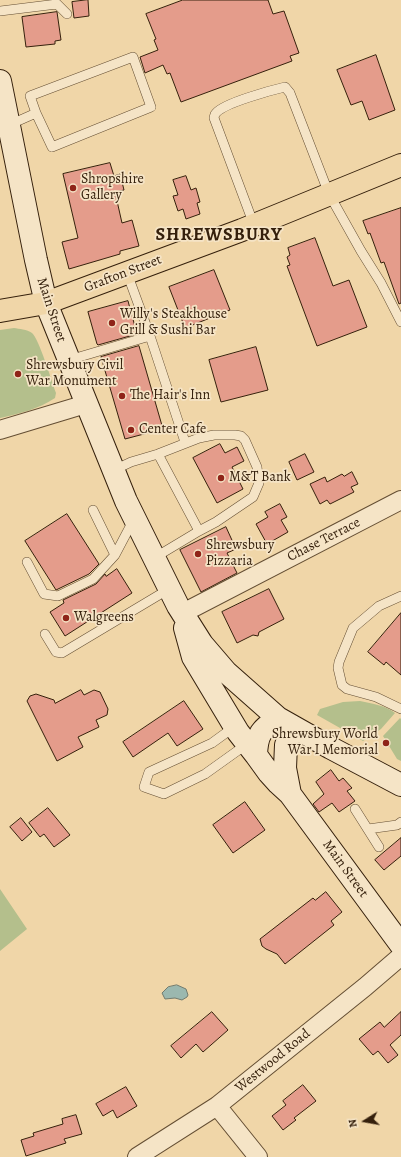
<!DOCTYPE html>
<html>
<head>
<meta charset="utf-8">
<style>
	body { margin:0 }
	#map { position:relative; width:401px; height:1157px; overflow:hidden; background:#f0d6a8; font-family:Alegreya,serif }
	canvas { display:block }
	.north { position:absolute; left:345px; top:1101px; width:40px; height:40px; -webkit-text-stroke:3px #f5e4c6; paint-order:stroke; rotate:259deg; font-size:11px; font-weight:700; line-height:16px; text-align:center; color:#35200c }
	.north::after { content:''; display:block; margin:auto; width:14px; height:18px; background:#35200c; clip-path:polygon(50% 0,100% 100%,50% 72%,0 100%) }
</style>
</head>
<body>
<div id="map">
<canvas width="401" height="1157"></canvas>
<div class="north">N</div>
</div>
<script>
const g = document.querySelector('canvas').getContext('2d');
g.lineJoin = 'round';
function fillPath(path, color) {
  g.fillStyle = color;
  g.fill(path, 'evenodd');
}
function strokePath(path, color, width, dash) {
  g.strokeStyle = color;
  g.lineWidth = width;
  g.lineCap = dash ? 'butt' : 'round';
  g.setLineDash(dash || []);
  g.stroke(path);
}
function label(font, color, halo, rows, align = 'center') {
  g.font = font + ' Alegreya,serif';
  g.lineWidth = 3.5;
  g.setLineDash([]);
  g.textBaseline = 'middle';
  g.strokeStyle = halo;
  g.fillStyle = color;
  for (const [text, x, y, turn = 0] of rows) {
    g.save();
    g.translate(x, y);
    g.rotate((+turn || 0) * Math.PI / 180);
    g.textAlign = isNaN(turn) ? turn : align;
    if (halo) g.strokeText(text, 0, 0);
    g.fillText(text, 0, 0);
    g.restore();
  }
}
const green = new Path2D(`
	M14 328C19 329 27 329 32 333 39 339 52 382 56 393L55 398C39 409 18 414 0 418V330Z
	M360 701C373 704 385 705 395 713L381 729 363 741 317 715 320 709 343 702Z
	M400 718 401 719V761L397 759 383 736Z
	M0 889 27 929 0 951Z`);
const water = new Path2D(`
	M177 985 186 989 188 995 187 997 182 1000 175 998 165 999 162 993 168 987Z`);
const building = new Path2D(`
	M88 0 89 16 74 18 72 2Z
	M183 0H268L273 14 284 11 299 53 290 56 292 61 181 102 170 73 167 74 163 65 145 73 140 57 158 50 154 40 156 39 146 14Z
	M57 12 61 40 55 41V44L26 47 22 17Z
	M376 55 395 110 369 120 362 101 351 105 337 70Z
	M110 163 114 176 120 174 124 190 115 192 122 223 132 220 139 246 120 251V254L69 269 62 242 78 238 63 174Z
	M186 176 191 190 196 188 200 202 197 203 200 214 186 219 183 209 178 211 173 196 178 195 173 180Z
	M401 208V303L399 304 384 262 381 263 370 233 368 234 363 221Z
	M315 238 333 286 349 280 367 327 317 346 287 266 290 265 287 257 290 255 288 248Z
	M214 270 230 310 185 328 169 287Z
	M128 301 137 334 98 345 97 344 88 312Z
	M139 346 163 429 125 439 101 357Z
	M256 347 268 390 221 402 209 360Z
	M220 444 225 453 237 447 244 461 232 467 243 489 217 503 193 458Z
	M305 454 314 472 297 480 289 462Z
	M352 472 358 484 351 487 354 492 330 504 327 500 320 504 310 484 325 477 327 482 342 474 344 476Z
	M280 504 287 517 281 520 288 532 267 544 256 524 268 517 265 512Z
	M67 514 99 564 89 574 56 590 25 541Z
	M226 527 236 549 227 553 237 573 201 592 180 550Z
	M117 569 132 593 65 636 50 612 64 603 63 600 96 584 105 574 106 576Z
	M269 589 284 619 259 632 258 636 253 635 237 643 222 612Z
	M401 613V675L386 662 384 665 368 652Z
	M81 690 84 695 94 690 100 692 108 709 107 715 96 720 99 727 78 737 83 747 57 761 27 701 30 696 36 694 54 700 55 703Z
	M184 701 203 729 177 746 168 733 133 757 123 742Z
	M331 770 339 781 343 778 352 788 347 791 355 801 339 812 332 803 319 812 313 804 324 794 316 782Z
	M245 802 265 830 233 853 213 825Z
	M48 808 70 835 54 847 44 834 40 837 29 823Z
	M21 818 32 832 22 841 10 827Z
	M401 838V856L384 870 375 860Z
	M326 892 342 912 331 921 334 925 285 964 277 954 266 949 262 946 260 939 313 898 315 900Z
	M212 1012 228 1030 203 1052 196 1044 181 1058 171 1046Z
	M401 1012V1035L390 1045 398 1055 388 1063 378 1051 373 1055 359 1039 380 1022 384 1027Z
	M303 1085 316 1101 294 1118 296 1120 283 1130 272 1116 286 1105 283 1101Z
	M126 1087 137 1106 117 1118 113 1110 103 1116 96 1104Z
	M76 1115 82 1134 64 1139 66 1143 26 1156 21 1140 34 1136 33 1133 63 1124 62 1119Z`);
const lane = new Path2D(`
	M0 11 57 4 67 14
	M9 125 36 113 52 147 151 107 133 57 30 96 36 113
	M254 225 214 118C215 115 214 115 216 113 224 103 272 90 285 87L290 93 329 194 361 251 381 283 401 322
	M127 273 150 336 185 442
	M69 360 150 336
	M158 454 199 531
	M114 470 131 462 158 454 199 438 214 435H235L241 436 245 440 257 467 259 483 253 497 216 522 199 531 154 558
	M93 510 115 555
	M27 562 44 594 58 596 93 579 115 555 134 519
	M401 596 379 606 353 628 339 662 338 668 342 685 347 689 376 697 401 709
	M45 634 56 652 62 653 169 589
	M234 727 212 743 149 772 144 787 164 794 205 774 247 744
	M355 809 379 847
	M368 829 397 825 401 822`);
const street = new Path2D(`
	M0 430 86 404
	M183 613 401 500
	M217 1106 258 1157
	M137 1157 217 1106 365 987 401 956`);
const secondary = new Path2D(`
	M0 81 36 260 46 303 126 501 178 606 202 644 226 672 278 718 331 748 401 785
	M185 628 193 657 238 732 256 755 269 773 278 783 290 794 401 945
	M256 755C257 733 261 730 278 718
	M290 794 285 768 286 745 293 727`);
const primary = new Path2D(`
	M0 311 46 303 242 230 401 165`);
const markers = [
	[73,188,4,"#8f2418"],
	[112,323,4,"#8f2418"],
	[18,374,4,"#8f2418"],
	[122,396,4,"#8f2418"],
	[131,430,4,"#8f2418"],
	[221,478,4,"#8f2418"],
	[198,554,4,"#8f2418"],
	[66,618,4,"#8f2418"],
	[386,743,4,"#8f2418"]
];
const poiNames = [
	["Shropshire",81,180],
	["Gallery",81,196],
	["Willy's Steakhouse",120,315],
	["Grill & Sushi Bar",120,331],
	["Shrewsbury Civil",26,366],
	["War Monument",26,382],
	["The Hair's Inn",130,396],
	["Center Cafe",139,430],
	["M&T Bank",229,478],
	["Shrewsbury",206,546],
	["Pizzaria",206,562],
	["Walgreens",74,618],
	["Shrewsbury World",378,735,"right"],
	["War I Memorial",378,751,"right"]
];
const streetNames = [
	["Grafton Street",123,274,-21],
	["Main Street",51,310,72],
	["Chase Terrace",324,540,-27],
	["Main Street",345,869,54],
	["Westwood Road",273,1061,-39]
];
const districtNames = [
	["SHREWSBURY",219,236]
];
fillPath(green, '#b4bf8c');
fillPath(water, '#9bb8af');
strokePath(water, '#727b6e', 1);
fillPath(building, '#e49c8b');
strokePath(building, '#35200c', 1);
strokePath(lane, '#644e33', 10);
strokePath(street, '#644e33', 20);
strokePath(secondary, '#35200c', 24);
strokePath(primary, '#35200c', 24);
strokePath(lane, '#f5e4c6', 9);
strokePath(street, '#f5e4c6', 18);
strokePath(secondary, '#f5e4c6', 22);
strokePath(primary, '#f0d6a8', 22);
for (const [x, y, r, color] of markers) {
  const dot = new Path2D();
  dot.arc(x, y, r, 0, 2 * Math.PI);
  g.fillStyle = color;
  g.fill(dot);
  strokePath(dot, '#f5e4c6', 1.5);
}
label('14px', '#35200c', '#f5e4c6', poiNames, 'left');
label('14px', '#35200c', '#f5e4c6', streetNames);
g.letterSpacing = '1px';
label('bold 18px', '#35200c', '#f5e4c6', districtNames);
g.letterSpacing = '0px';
</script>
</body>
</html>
